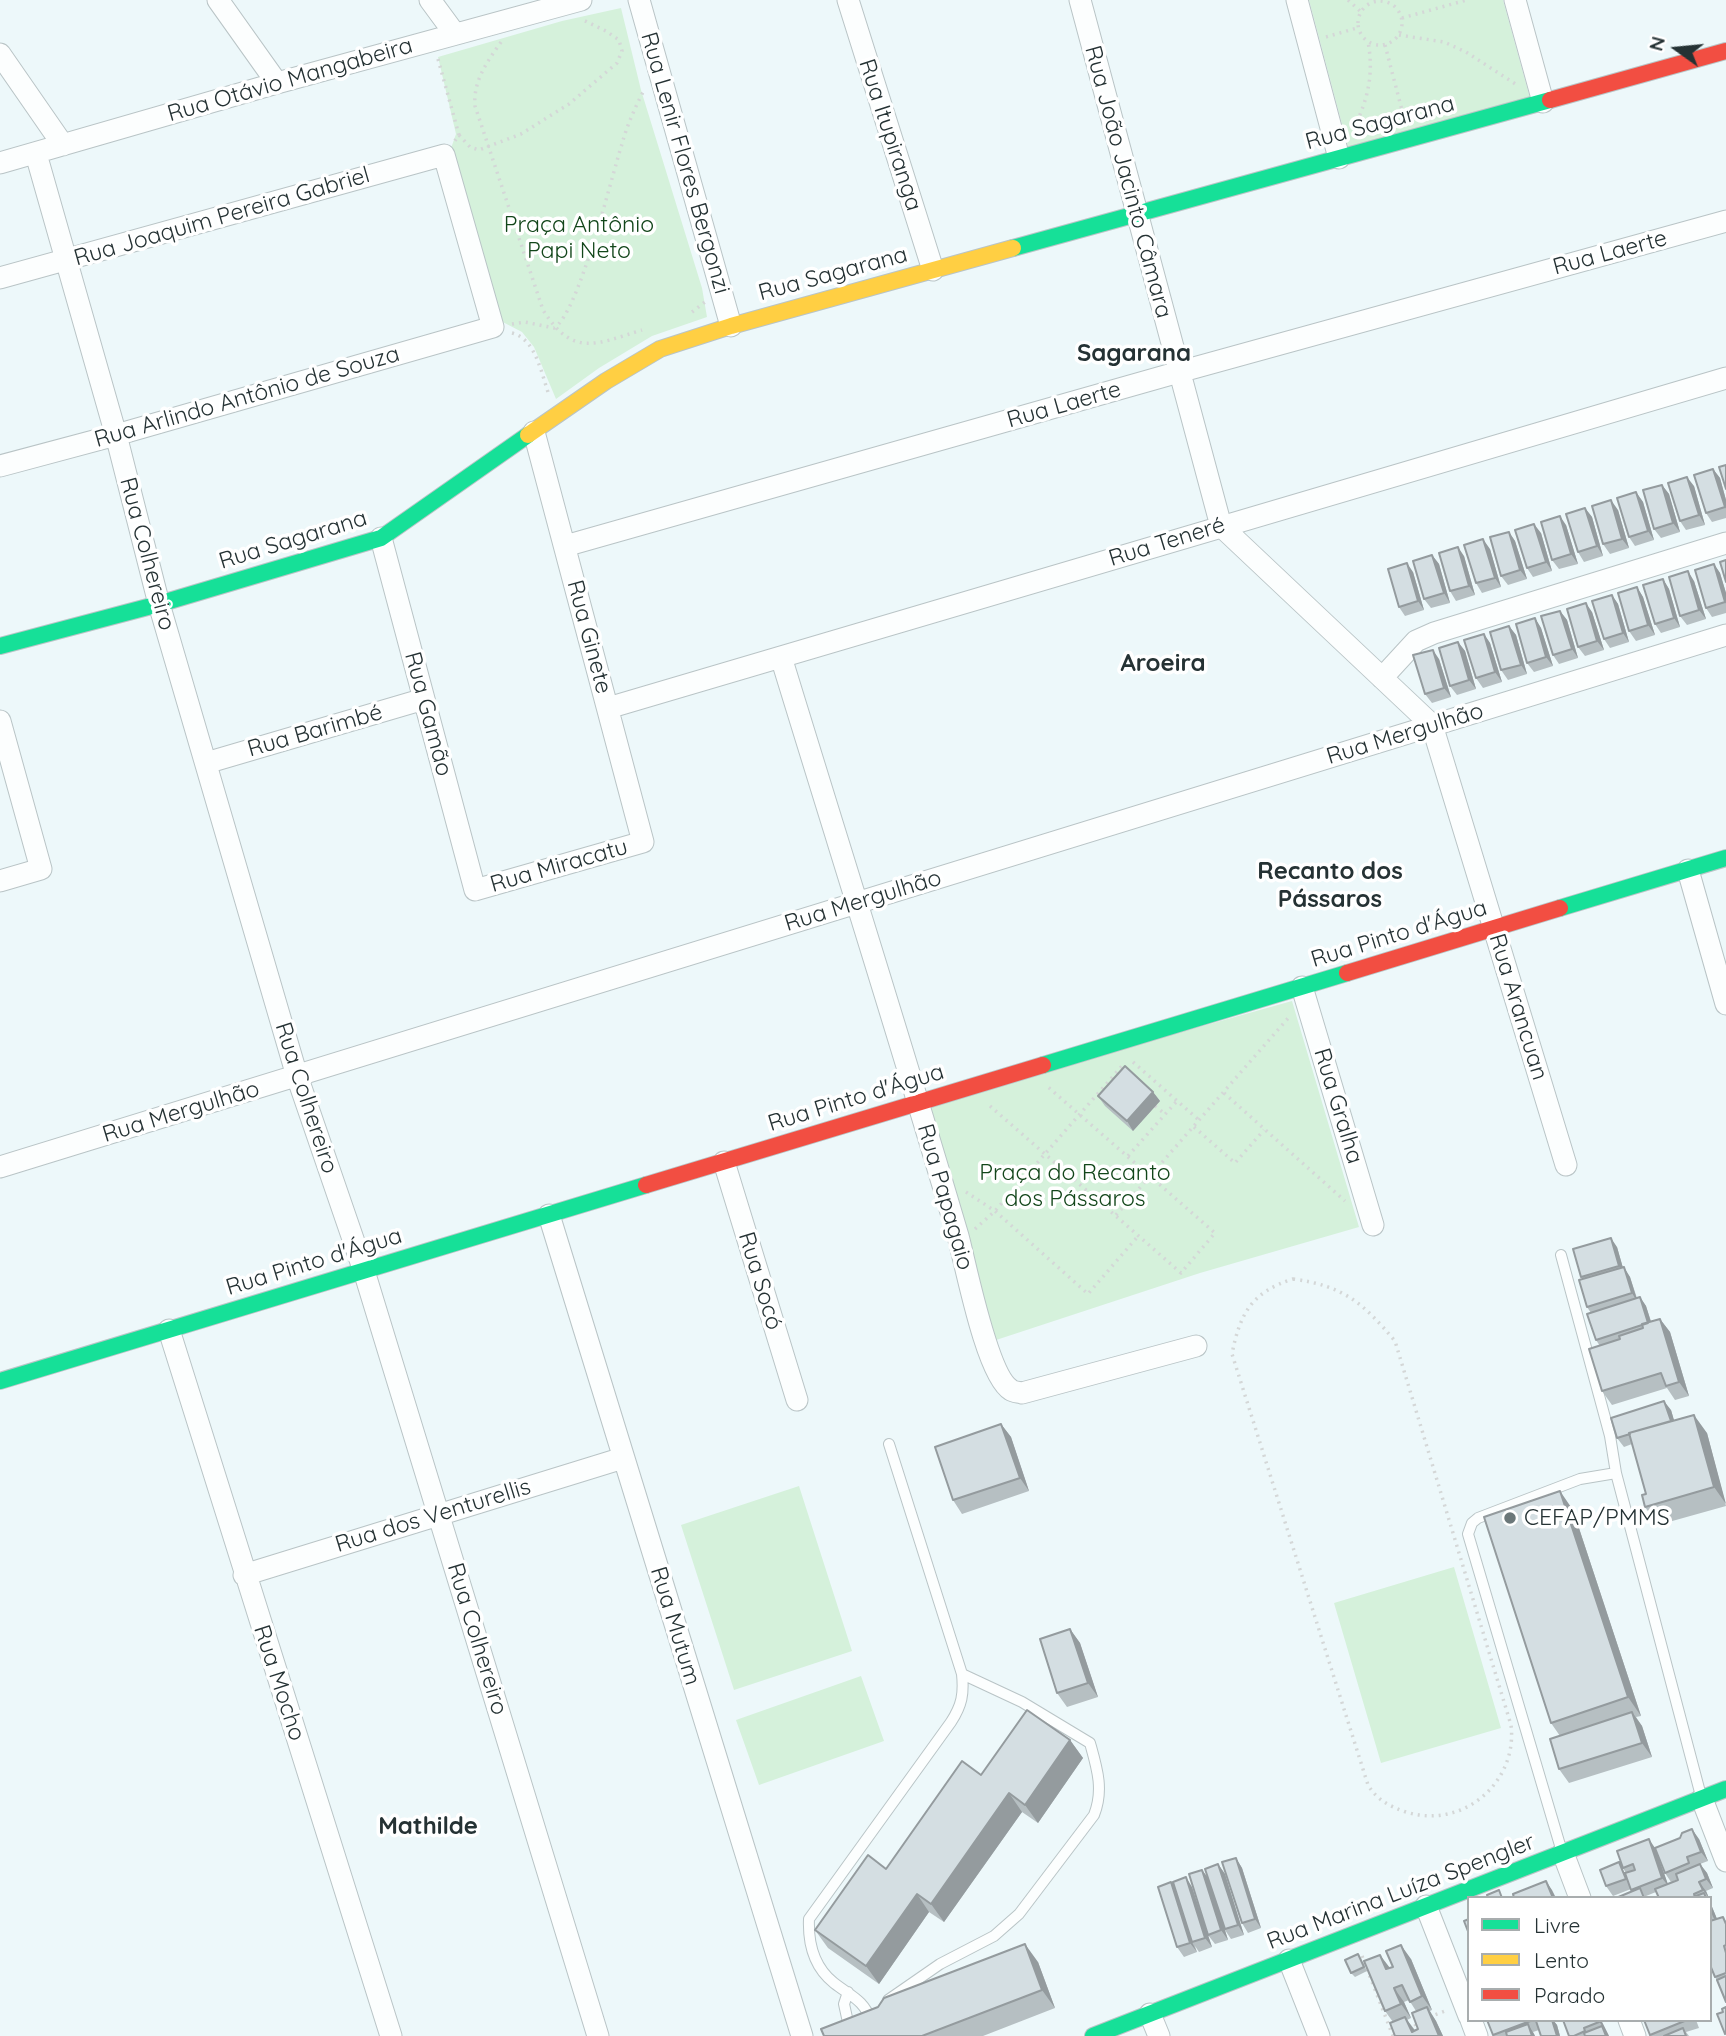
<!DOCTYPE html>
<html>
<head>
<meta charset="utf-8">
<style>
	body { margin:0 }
	#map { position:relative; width:1726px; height:2036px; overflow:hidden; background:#edf8fa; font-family:Quicksand,sans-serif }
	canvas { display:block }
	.legend { position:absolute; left:1467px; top:1896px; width:245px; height:126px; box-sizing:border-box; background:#fff; border:2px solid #a8adae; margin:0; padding:9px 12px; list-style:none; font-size:21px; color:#253234 }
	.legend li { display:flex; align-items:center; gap:14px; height:35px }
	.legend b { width:35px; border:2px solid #a8adae }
	.north { position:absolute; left:1642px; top:14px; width:70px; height:70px; -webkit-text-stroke:5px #fff; paint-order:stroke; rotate:285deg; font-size:19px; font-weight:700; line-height:28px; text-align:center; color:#253234 }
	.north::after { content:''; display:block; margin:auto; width:24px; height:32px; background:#253234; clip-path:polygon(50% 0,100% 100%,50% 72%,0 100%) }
</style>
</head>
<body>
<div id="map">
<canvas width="1726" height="2036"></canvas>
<ul class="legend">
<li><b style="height:9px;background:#16e098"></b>Livre</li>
<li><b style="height:9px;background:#ffcf43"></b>Lento</li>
<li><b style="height:9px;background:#f24e42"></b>Parado</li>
</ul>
<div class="north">N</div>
</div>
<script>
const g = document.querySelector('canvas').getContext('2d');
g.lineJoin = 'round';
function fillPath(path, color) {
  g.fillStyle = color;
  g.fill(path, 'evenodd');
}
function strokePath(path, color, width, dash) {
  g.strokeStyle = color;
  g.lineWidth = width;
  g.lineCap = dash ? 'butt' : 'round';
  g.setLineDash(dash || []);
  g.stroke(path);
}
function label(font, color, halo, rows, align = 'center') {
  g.font = font + ' Quicksand,sans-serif';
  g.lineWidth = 7;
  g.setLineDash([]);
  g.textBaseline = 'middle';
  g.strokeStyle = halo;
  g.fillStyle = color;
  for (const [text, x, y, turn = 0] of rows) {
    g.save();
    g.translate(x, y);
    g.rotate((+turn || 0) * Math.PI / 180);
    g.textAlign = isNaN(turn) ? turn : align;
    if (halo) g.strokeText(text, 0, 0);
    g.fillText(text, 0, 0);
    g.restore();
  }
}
const green = new Path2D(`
	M1309 0H1503L1530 98 1348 147Z
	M621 8 641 90 702 288 707 317 652 336 599 368 556 399 534 347 522 332 495 318 449 154 456 134 438 57 562 21Z
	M1292 1001 1359 1227 1200 1273 990 1342 924 1104Z
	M799 1486 852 1651 734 1690 681 1525Z
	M1454 1567 1501 1728 1381 1763 1334 1603Z
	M861 1676 884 1741 759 1785 736 1720Z`);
const path = new Path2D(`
	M1348 0 1360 11
	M1358 23a22 22 0 1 1 44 0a22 22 0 1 1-44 0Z
	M1402 18 1467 0
	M1399 35 1444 42 1466 52 1517 85
	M1326 37 1357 28
	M501 42C487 62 473 81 475 106L543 310C573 358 596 344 642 330
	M1385 45 1404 118
	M438 59 459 135 454 142
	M1354 128C1368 99 1374 74 1368 42
	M459 135 470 147 479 150 521 134 569 104 617 63 622 51 619 40 606 31 583 20
	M692 312 705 302
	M512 324 525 322 554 328C579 313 611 178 622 144 627 125 635 108 644 90
	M512 333C536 339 541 373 549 395
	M1133 1062 1200 1121
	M1224 1093 1345 1201
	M990 1106 1181 1273 1215 1233 1048 1087
	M1155 1106 1165 1114
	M1194 1127 1235 1163 1264 1130
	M1128 1156 1177 1101
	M966 1192 995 1211 1088 1294 1139 1235
	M1116 1215 1290 1016
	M975 1229 995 1211 1122 1066
	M1293 1279C1344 1286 1363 1303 1395 1341L1511 1725C1518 1782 1463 1830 1406 1812 1389 1806 1377 1800 1368 1785L1232 1354C1240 1313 1252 1292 1293 1279Z
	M1362 1956 1393 2036
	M1429 2017 1448 2010
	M1415 2024 1420 2036`);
const lane = new Path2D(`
	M1561 1255 1610 1436 1616 1473
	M1562 1852 1468 1534 1472 1523 1478 1518 1580 1479 1616 1473 1701 1796
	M848 1992 844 2004 851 2036
	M888 2000 940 1964 994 1936 1019 1914 1094 1815C1104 1790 1097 1768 1090 1743L1022 1702 962 1674
	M872 2022C863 1999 852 1997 834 1983 814 1967 808 1943 809 1919L951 1722C962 1705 964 1694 962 1674L889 1444`);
const street = new Path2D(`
	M218 0 277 83
	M430 0 455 34
	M639 0 731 326
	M848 0 933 270
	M1080 0 1221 526 1432 725 1566 1165
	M1297 0 1339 158
	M1515 0 1543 102
	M0 54 63 145
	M36 154 116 435 159 604 297 1076 364 1271 598 2036
	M0 163 277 83 581 0
	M0 278 444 155 493 327 116 435 0 466
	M381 538 475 890 643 842 534 432
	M565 546 1179 372 1726 221
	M781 657C840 850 901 1042 958 1236 966 1266 987 1376 1011 1390 1014 1392 1018 1392 1022 1393L1196 1346
	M1382 678 1416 641 1434 633 1726 543
	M608 708 1726 378
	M0 721 41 869 0 881
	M206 763 424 699
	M1688 870 1726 1004
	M1302 987 1373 1225
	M724 1162 797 1400
	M0 1167 1726 635
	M549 1215 802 2036
	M169 1330 391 2036
	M244 1575 623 1458
	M1702 1799 1726 1861
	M1563 1853 1580 1898
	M1426 1906 1469 2016
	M1289 1960 1319 2036
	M1150 2014 1159 2036
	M1471 2020 1477 2036
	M1629 2020 1635 2036`);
const fast = new Path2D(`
	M1013 248 1550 100
	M0 646 159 604 381 538 528 435
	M1560 908 1726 858
	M1043 1065 1347 973
	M0 1381 646 1185
	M1093 2036 1726 1789`);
const slow = new Path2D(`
	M528 435 606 381 660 349 731 326 1013 248`);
const jam = new Path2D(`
	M1550 100 1726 51
	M1347 973 1560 908
	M646 1185 1043 1065`);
const wall = new Path2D(`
	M1713 469 1720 478 1726 500V518L1712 522 1706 513Z
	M1662 485 1669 494 1680 532 1661 538 1654 529Z
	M1694 486 1705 525 1686 530 1680 521Z
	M1636 492 1643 502 1654 540 1635 546 1629 537Z
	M1585 508 1592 517 1603 556 1584 562 1578 552Z
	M1618 510 1629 548 1610 554 1603 544Z
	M1566 525 1578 564 1559 569 1552 560Z
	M1509 532 1515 541 1527 579 1508 585 1501 576Z
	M1541 533 1552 571 1533 577 1527 568Z
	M1490 549 1501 587 1482 593 1476 583Z
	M1432 555 1439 564 1450 603 1431 608 1424 599Z
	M1464 556 1475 595 1456 601 1450 591Z
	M1714 564 1720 573 1726 593V613L1712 617 1706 608Z
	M1413 572 1424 610 1405 616 1399 607Z
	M1663 579 1669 589 1680 627 1661 633 1655 624Z
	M1694 581 1706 619 1687 625 1680 616Z
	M1637 587 1643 597 1655 635 1636 641 1629 631Z
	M1612 595 1618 604 1629 642 1610 648 1604 639Z
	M1560 611 1567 620 1578 658 1559 664 1553 655Z
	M1592 612 1604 650 1585 656 1578 647Z
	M1535 618 1541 628 1553 666 1534 672 1527 663Z
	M1509 626 1516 635 1527 674 1508 680 1501 670Z
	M1484 634 1490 643 1502 682 1483 688 1476 678Z
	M1458 642 1465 651 1476 689 1457 695 1450 686Z
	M1439 659 1451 697 1432 703 1425 694Z
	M1153 1092 1160 1101 1133 1131 1105 1106 1098 1096Z
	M1617 1247 1623 1268 1630 1277 1637 1298 1640 1297 1646 1306 1651 1321 1660 1319 1670 1332 1689 1396 1675 1400 1667 1388 1612 1405 1602 1391 1600 1346 1596 1340 1591 1313 1587 1307 1583 1279 1581 1277Z
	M1671 1410 1674 1421 1707 1433 1726 1506 1658 1525 1645 1507 1646 1494 1632 1444 1624 1447 1617 1438Z
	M1001 1424 1011 1437 1029 1491 962 1514 953 1500Z
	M1573 1510 1641 1716 1636 1717 1642 1726 1652 1757 1569 1783 1559 1769 1560 1736 1551 1723Z
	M1070 1629 1080 1643 1098 1697 1067 1707 1057 1693Z
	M1070 1740 1083 1758 1038 1823 1022 1812 944 1922 929 1912 879 1984 828 1948 815 1930 886 1869 981 1775Z
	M1699 1839 1708 1861 1700 1864 1707 1873 1713 1888 1706 1891 1709 1898H1659L1656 1892 1646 1896 1647 1898H1616L1632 1891 1631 1889 1613 1896 1606 1886 1626 1873 1623 1868 1655 1848ZM1655 1848 1665 1873 1671 1882 1678 1879V1880L1668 1885Z
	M1236 1858 1242 1868 1261 1928 1248 1933 1242 1923Z
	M1218 1864 1225 1874 1244 1935 1231 1939 1225 1930 1228 1940 1215 1944 1208 1935 1202 1870 1208 1878Z
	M1171 1882 1175 1888 1192 1887 1212 1947 1199 1952 1195 1946 1197 1952 1184 1957 1177 1947Z
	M1710 1902 1717 1919 1723 1917 1726 1921V2002L1710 1965Z
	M1380 1955 1389 1968 1411 1959 1432 2010 1430 2011 1436 2021 1443 2036H1395L1393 2022 1385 2011ZM1409 2000 1416 2011 1418 2029 1415 2030 1407 2020 1411 2018 1404 2002Z
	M1361 1959 1367 1971 1355 1977 1351 1973Z
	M1038 1962 1055 2008 983 2036H824Z
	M1487 2020H1553L1557 2025 1560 2036H1541L1539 2030 1533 2032 1535 2036H1493Z
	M1563 2020H1601L1609 2036H1569Z
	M1644 2020H1696L1699 2028 1686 2032 1689 2036H1651Z`);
const shadedWall = new Path2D(`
	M1713 469 1720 478 1726 500V509Z
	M1687 477 1694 486 1705 525 1699 515Z
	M1662 485 1669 494 1680 532 1673 523Z
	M1636 492 1643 502 1654 540 1648 531Z
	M1611 500 1618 510 1629 548 1622 539Z
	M1585 508 1592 517 1603 556 1597 546Z
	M1560 516 1566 525 1578 564 1571 554Z
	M1534 524 1541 533 1552 571 1546 562Z
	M1509 532 1515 541 1527 579 1520 570Z
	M1483 539 1490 549 1501 587 1495 578Z
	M1458 547 1464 556 1475 595 1469 586Z
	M1432 555 1439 564 1450 603 1444 593Z
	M1407 563 1413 572 1424 610 1418 601Z
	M1714 564 1720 573 1726 593V604Z
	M1688 571 1694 581 1706 619 1699 610Z
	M1663 579 1669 589 1680 627 1674 618Z
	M1637 587 1643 597 1655 635 1648 625Z
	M1612 595 1618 604 1629 642 1623 633Z
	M1586 603 1592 612 1604 650 1597 641Z
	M1560 611 1567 620 1578 658 1572 649Z
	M1535 618 1541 628 1553 666 1546 657Z
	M1509 626 1516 635 1527 674 1521 665Z
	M1484 634 1490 643 1502 682 1495 672Z
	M1458 642 1465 651 1476 689 1469 680Z
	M1433 650 1439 659 1451 697 1444 688Z
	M1153 1092 1160 1101 1133 1131 1127 1121Z
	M1611 1238 1617 1247 1625 1275 1619 1266Z
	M1624 1267 1630 1277 1638 1303 1632 1293Z
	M1640 1297 1646 1306 1654 1332 1648 1323Z
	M1660 1319 1670 1332 1689 1396 1679 1382Z
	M1664 1401 1671 1410 1677 1430 1671 1421Z
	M1694 1415 1707 1433 1726 1504 1714 1487Z
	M1001 1424 1011 1437 1029 1491 1020 1478Z
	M1560 1491 1573 1510 1641 1716 1628 1697Z
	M1070 1629 1080 1643 1098 1697 1088 1683Z
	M1632 1712 1642 1726 1652 1757 1642 1743Z
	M1070 1740 1083 1758 1038 1823 1025 1805Z
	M1009 1793 1022 1812 944 1922 931 1904Z
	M1692 1829 1699 1839 1708 1861 1701 1852Z
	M1649 1839 1655 1848 1669 1887 1662 1878Z
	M1236 1858 1242 1868 1261 1928 1255 1919Z
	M1218 1864 1225 1874 1244 1935 1238 1925Z
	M1700 1864 1707 1873 1713 1888 1706 1879Z
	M1202 1870 1209 1879 1228 1940 1221 1930Z
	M1186 1877 1192 1887 1212 1947 1205 1938Z
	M1546 1881 1552 1890 1556 1898H1553Z
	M1171 1882 1177 1892 1192 1942 1197 1952 1190 1943Z
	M1699 1882 1706 1891 1709 1898 1703 1890Z
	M917 1894 929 1912 879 1984 866 1966Z
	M1710 1902 1720 1926 1713 1917 1710 1909Z
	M1025 1944 1038 1962 1055 2008 1042 1990Z
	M1401 1945 1411 1959 1432 2010 1422 1996Z
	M1380 1955 1390 1968 1386 1969Z
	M1394 1988 1404 2002 1411 2018 1401 2004Z
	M1427 2007 1436 2021 1443 2036H1439Z
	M1405 2017 1415 2031 1412 2032Z
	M1552 2020H1553L1557 2025 1560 2036H1557Z
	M1598 2020H1601L1609 2036H1606L1603 2027Z
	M1528 2024 1534 2034 1535 2036H1532Z`);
const building = new Path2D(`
	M1726 465V489L1719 467Z
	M1713 469 1725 507 1706 513 1694 475Z
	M1687 477 1699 515 1680 521 1668 483Z
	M1662 485 1673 523 1654 529 1643 490Z
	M1636 492 1648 531 1629 537 1617 498Z
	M1611 500 1622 539 1603 544 1592 506Z
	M1585 508 1597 546 1578 552 1566 514Z
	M1560 516 1571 554 1552 560 1541 522Z
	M1534 524 1546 562 1527 568 1515 530Z
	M1509 532 1520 570 1501 576 1490 537Z
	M1483 539 1495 578 1476 583 1464 545Z
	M1458 547 1469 586 1450 591 1439 553Z
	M1432 555 1444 593 1424 599 1413 561Z
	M1726 560V582L1720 562Z
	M1407 563 1418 601 1399 607 1388 569Z
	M1714 564 1725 602 1706 608 1695 570Z
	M1688 571 1699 610 1680 616 1669 577Z
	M1663 579 1674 618 1655 624 1643 585Z
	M1637 587 1648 625 1629 631 1618 593Z
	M1612 595 1623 633 1604 639 1592 601Z
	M1586 603 1597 641 1578 647 1567 609Z
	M1560 611 1572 649 1553 655 1541 616Z
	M1535 618 1546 657 1527 663 1516 624Z
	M1509 626 1521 665 1501 670 1490 632Z
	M1484 634 1495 672 1476 678 1464 640Z
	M1458 642 1469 680 1450 686 1439 648Z
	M1433 650 1444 688 1425 694 1413 655Z
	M1125 1066 1153 1092 1127 1121 1098 1096Z
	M1611 1238 1619 1266 1581 1277 1573 1249Z
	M1624 1267 1632 1293 1587 1307 1579 1280Z
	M1640 1297 1648 1323 1596 1340 1587 1314Z
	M1660 1319 1679 1382 1666 1386 1661 1373 1602 1391 1589 1349 1620 1339 1619 1336 1643 1328 1642 1324Z
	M1664 1401 1671 1421 1629 1433 1630 1434 1617 1438 1611 1418Z
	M1694 1415 1714 1487 1645 1507 1642 1495 1646 1494 1629 1433Z
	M1001 1424 1020 1478 953 1500 935 1447Z
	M1560 1491 1628 1697 1551 1723 1484 1517Z
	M1070 1629 1088 1683 1057 1693 1040 1639Z
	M1027 1710 1070 1740 1025 1805 1009 1793 931 1904 917 1894 866 1966 815 1930 868 1855 886 1869 962 1761 981 1775Z
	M1632 1712 1642 1743 1559 1769 1550 1739Z
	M1692 1829 1701 1852 1687 1857 1689 1863 1665 1873 1655 1848 1680 1838 1682 1833Z
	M1649 1839 1662 1878 1631 1890 1625 1873 1635 1870 1633 1864 1623 1868 1617 1851Z
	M1236 1858 1255 1919 1242 1923 1222 1862Z
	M1619 1862 1626 1879 1606 1886 1600 1870Z
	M1218 1864 1238 1925 1225 1929 1205 1869Z
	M1700 1864 1706 1879 1699 1882 1703 1890 1694 1894 1695 1896 1691 1898H1659L1655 1889 1678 1880 1676 1874Z
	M1202 1870 1221 1930 1208 1935 1189 1874Z
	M1186 1877 1205 1938 1192 1942 1173 1882Z
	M1546 1881 1553 1898H1514L1513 1894Z
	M1171 1882 1190 1943 1177 1947 1158 1887Z
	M1640 1888 1644 1898H1616Z
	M1499 1890 1502 1898H1488L1487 1895Z
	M1704 1893 1706 1898H1697L1696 1896Z
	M1723 1917 1726 1924V1945L1724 1946 1726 1953V1973L1715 1977 1710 1965V1921Z
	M1469 1919V1934L1464 1921Z
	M1025 1944 1042 1990 922 2036H824L821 2029 878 2007 884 1998Z
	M1401 1945 1422 1996 1410 2002 1402 1985 1394 1988 1401 2004 1385 2011 1364 1961 1380 1955 1386 1969 1393 1967 1386 1951Z
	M1358 1954 1364 1967 1351 1973 1345 1960Z
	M1726 1976V2002L1717 1980Z
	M1427 2007 1439 2036H1395L1390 2023 1405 2017 1412 2032 1418 2029 1412 2013Z
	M1726 2007V2033L1725 2034 1717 2014 1723 2012 1722 2009Z
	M1487 2020H1533L1493 2035Z
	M1538 2020H1552L1557 2036H1541L1536 2021Z
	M1563 2020H1598L1599 2022 1584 2028 1585 2031 1574 2036H1569Z
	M1644 2020H1687L1650 2035Z
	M1528 2024 1532 2036H1507L1506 2032Z
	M1602 2026 1606 2036H1585L1584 2033Z
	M1683 2028 1686 2036H1664Z`);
const markers = [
	[1510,1518,7,"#6b7779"]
];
const streetNames = [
	["Rua Otávio Mangabeira",290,80,-16],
	["Rua Sagarana",1380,123,-15],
	["Rua Itupiranga",890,135,72],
	["Rua Lenir Flores Bergonzi",685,163,74],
	["Rua João Jacinto Câmara",1128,182,75],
	["Rua Joaquim Pereira Gabriel",222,217,-16],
	["Rua Laerte",1610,253,-15],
	["Rua Sagarana",833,274,-15],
	["Rua Arlindo Antônio de Souza",247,397,-16],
	["Rua Laerte",1064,405,-16],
	["Rua Sagarana",293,540,-17],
	["Rua Teneré",1167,542,-17],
	["Rua Colhereiro",147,554,75],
	["Rua Ginete",589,637,75],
	["Rua Gamão",428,714,75],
	["Rua Barimbé",315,731,-16],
	["Rua Mergulhão",1405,734,-17],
	["Rua Miracatu",559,866,-16],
	["Rua Mergulhão",863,901,-17],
	["Rua Pinto d'Água",1399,934,-17],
	["Rua Arancuan",1518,1007,73],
	["Rua Colhereiro",306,1098,72],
	["Rua Pinto d'Água",856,1098,-17],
	["Rua Gralha",1338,1106,73],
	["Rua Mergulhão",181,1112,-17],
	["Rua Papagaio",945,1197,74],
	["Rua Pinto d'Água",314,1262,-17],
	["Rua Socó",760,1281,73],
	["Rua dos Venturellis",433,1516,-17],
	["Rua Mutum",675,1626,73],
	["Rua Colhereiro",477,1639,73],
	["Rua Mocho",279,1683,72],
	["Rua Marina Luíza Spengler",1401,1892,-21]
];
const parkNames = [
	["Praça Antônio",579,225],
	["Papi Neto",579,251],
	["Praça do Recanto",1075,1173],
	["dos Pássaros",1075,1199]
];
const poiNames = [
	["CEFAP/PMMS",1524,1518]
];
const neighbourhoodNames = [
	["Sagarana",1134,354],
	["Aroeira",1163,664],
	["Recanto dos",1330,872],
	["Pássaros",1330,900],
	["Mathilde",428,1827]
];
fillPath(green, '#d5f1db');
strokePath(lane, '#b9c4c6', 12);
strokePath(street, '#b9c4c6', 23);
strokePath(fast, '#b9c4c6', 18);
strokePath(slow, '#b9c4c6', 18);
strokePath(jam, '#b9c4c6', 18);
strokePath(path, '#d4d7d7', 3.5, [2, 5]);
strokePath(lane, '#fcfefe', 10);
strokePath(street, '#fcfefe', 21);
strokePath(fast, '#16e098', 16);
strokePath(slow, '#ffcf43', 16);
strokePath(jam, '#f24e42', 16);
fillPath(wall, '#b6bfc2');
fillPath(shadedWall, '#949b9e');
fillPath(building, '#d4dee2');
strokePath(building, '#949b9e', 2);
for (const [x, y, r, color] of markers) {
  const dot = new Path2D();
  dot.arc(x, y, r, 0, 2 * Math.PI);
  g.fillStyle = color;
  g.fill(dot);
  strokePath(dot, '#fff', 2.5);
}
label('23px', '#253234', '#fff', streetNames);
label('23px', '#12461a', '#fff', parkNames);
label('23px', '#253234', '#fff', poiNames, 'left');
label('bold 24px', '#253234', '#fff', neighbourhoodNames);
</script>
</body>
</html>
